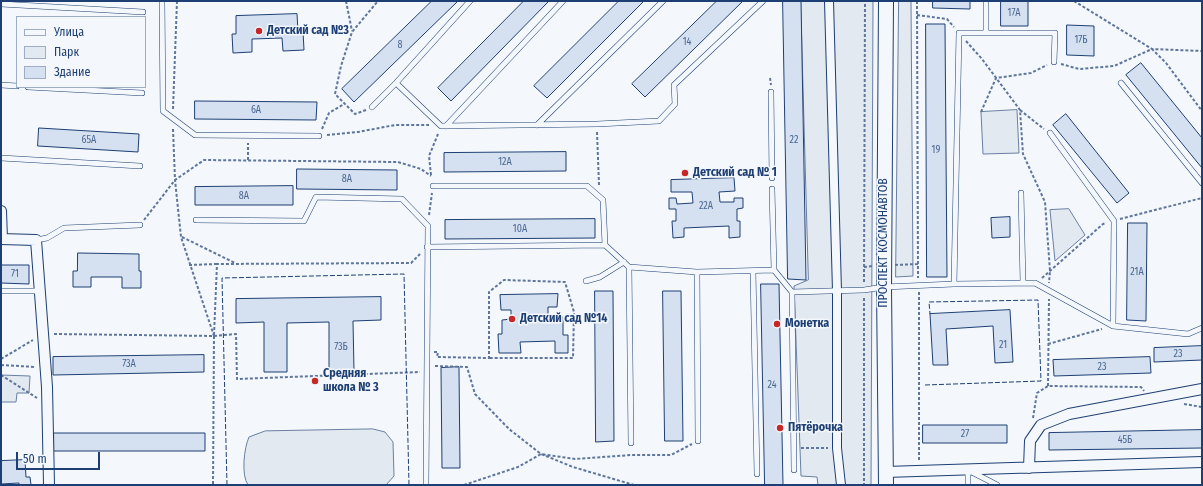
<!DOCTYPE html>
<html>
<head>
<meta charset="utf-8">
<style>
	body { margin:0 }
	#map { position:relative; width:1203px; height:486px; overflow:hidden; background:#f4f7fb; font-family:"Fira Sans Condensed",sans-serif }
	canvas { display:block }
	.frame { position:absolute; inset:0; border:2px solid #1d3f73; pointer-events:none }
	.legend { position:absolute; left:16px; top:16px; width:130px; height:72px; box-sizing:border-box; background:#f4f7fb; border:1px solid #9eadc5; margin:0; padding:5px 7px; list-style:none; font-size:12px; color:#1d3f73 }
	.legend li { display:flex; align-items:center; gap:8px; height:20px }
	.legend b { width:20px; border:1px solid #9eadc5 }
	.scale { position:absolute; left:16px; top:452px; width:84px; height:18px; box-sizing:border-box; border:2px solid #1d3f73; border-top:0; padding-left:5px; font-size:12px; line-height:14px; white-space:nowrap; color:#1d3f73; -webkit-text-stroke:3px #f4f7fb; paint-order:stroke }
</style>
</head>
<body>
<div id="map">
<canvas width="1203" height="486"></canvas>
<div class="frame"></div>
<ul class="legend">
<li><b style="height:5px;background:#f4f7fb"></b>Улица</li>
<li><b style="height:11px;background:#e3e9f0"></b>Парк</li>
<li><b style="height:11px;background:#d5e0f0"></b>Здание</li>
</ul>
<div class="scale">50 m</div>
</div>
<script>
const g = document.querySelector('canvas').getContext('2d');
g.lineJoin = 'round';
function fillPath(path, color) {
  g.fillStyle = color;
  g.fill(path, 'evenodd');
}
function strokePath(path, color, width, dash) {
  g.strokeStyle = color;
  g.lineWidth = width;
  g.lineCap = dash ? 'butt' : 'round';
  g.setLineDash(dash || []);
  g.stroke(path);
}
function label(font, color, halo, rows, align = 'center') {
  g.font = font + ' "Fira Sans Condensed",sans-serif';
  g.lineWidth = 3;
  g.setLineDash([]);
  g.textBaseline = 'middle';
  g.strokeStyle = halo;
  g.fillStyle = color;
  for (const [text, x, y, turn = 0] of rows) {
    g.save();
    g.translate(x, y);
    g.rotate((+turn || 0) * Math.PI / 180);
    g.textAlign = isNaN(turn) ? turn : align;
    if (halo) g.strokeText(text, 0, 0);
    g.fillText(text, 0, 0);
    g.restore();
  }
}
const green = new Path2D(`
	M801 1H873L871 485H818L817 477 801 476 794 286 808 280Z
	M899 1H911L913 276 896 277Z
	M1017 110 1019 153 983 154 981 112Z
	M1069 209 1085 235 1055 261 1050 210Z
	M1 375 30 376 29 393H17L16 402H1Z
	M373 429 385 432 393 442 394 476 386 485H248C241 475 244 448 249 437L265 431Z`);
const building = new Path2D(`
	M432 1H458L354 102 342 89Z
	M524 1H549L451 101 438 88Z
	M619 1H644L547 98 534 86Z
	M717 1H743L645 97 632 84Z
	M783 1H801L806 280 788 279Z
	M933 1H970V9L933 8Z
	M1001 1H1028V26H1001Z
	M297 14 298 31H303L304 50 283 51 282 38 252 39V52L233 53 232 34H236V16Z
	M926 24H945L947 277H927Z
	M1067 25 1094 26V56L1067 55Z
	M1141 63 1202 138V168L1126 75Z
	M195 101 317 102 316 120 195 119Z
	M1066 114 1129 193 1117 203 1053 125Z
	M39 128 139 134 138 152 38 146Z
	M566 152V171L444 172V153Z
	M297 169 397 170V190L297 189Z
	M734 178 735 191 719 192 720 202H734V198H743V208L737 209V221H740V237L729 238V226L684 228V237L673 238 672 221H676V209H669V198H676L677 204 693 203 692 192H671V180Z
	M293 186V205H195V187Z
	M1010 217V237L992 238 991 218Z
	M595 219V238L445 239V220Z
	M1128 223H1147L1146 321 1127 320Z
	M78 253 139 254V271H141V288H122V277H91V287H73V271H77Z
	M1 265H29V284L1 283Z
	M761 284H779L783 485H765Z
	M595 291H613L614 441 596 442Z
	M663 291H681L683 441H665Z
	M558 294 557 307H548V318L563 317V335H568V353H555V341L520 342 521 353H499L498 334H502V320L511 319V310H501L500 295Z
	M381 297V320L353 321 354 371H329V322L287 323V372H264V322L236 323V299Z
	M1010 310 1013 362 995 363 993 326 946 329 948 365H933L930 314Z
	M1202 346V360L1154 362V348Z
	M204 355V372L53 375V357Z
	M1150 357 1151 373 1054 376 1053 360Z
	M459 367 460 468H442L441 368Z
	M923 425H1007V443H923Z
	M1202 430V448L1049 450V433Z
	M54 433H205V451H54Z
	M25 460 26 477H30L31 485H19V483L1 484V461Z`);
const path = new Path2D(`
	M346 1 352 31
	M917 1 918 278
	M1074 1 1152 49 1202 51
	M917 15 947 19 954 27
	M966 41 982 59 1020 110 1023 154 1045 202 1050 271 1049 283
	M1061 64 1079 69 1114 66 1152 49 1166 63 1202 111
	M770 78 771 85
	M173 109 177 1
	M366 110 355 114 335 94 341 66 352 32 378 1
	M1020 110 1044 129
	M981 112 996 78 1031 73 1047 65
	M173 129 175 180 181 237 214 336
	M322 129 329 113 344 104
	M597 132 599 185
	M327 135 358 132 395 125H429
	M248 160V143
	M431 175 429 156 438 134
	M429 215 432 193
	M1120 219 1202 198
	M144 220 175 180 204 160 398 162 421 169 431 176
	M182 237 235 263
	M189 265 217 264
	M895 265 918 264
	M864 267 873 266
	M1042 278 1103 224 1106 223
	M864 282 865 1
	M919 292V462
	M864 298V485
	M54 334 214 336 213 485
	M214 335 217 264 411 263 420 254
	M214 336 236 334 237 379 420 372
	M1048 344 1102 329
	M434 352H438L437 357 489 358V292L504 280 565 282 574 312 573 358H489
	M1 359 33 340
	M1 365 36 367
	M435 366 467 367 475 394 509 429 541 454 573 467 634 485
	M1 375 37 398
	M1048 386 1049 299
	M1184 404 1202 407
	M1033 418 1037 393 1048 386 1141 387 1144 391
	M801 448H828
	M464 485 518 467 541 454 575 459 631 455H671L692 444`);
const service = new Path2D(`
	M162 1 163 111 195 135 319 136
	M1 4 143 12
	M986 33V1
	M396 83 441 126 597 124 659 121 675 104 674 85 763 1
	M1121 83 1202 183
	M1 85 17 86
	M28 87 142 93
	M771 92 772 178
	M372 107 396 83 470 1
	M537 125 663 1
	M446 126 563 1
	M1050 133 1114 221 1113 326
	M1 158 140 166
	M433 186H587L603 200 605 245
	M772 189 774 270
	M1021 193 1023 283
	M196 220 304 221 316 197 402 199 428 226 426 485
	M36 240 47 238 64 228 140 225
	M427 247 605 245 629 267 697 272 774 270 792 292 864 290 884 287 954 284 1035 283 1113 326 1188 334 1202 328
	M629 267 631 443
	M753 271 757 474
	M697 272 698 441
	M586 281 600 277 624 262
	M954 284 959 33H1055L1054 62
	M1 291H40
	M792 292 794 470
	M968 485V470L997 485`);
const pedestrian = new Path2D(`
	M829 1 837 291V448L841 485`);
const minor = new Path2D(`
	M1 211 2 239
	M1 239 36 240 47 387 49 485
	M1029 468 1030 441 1041 425 1069 414 1202 389
	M885 472 1202 462`);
const secondary = new Path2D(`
	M886 485 884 287 886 1`);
const fence = new Path2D(`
	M925 385 1041 381 1038 300 929 302 930 314
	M227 485 222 278 404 274 409 485`);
const markers = [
	[259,31,4,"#c62828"],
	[685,173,4,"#c62828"],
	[512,319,4,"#c62828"],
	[777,324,4,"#c62828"],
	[315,381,4,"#c62828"],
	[780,428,4,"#c62828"]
];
const numberNames = [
	["17А",1014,13],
	["17Б",1081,40],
	["14",687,42],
	["8",400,45],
	["6А",256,110],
	["65А",89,140],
	["22",794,140],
	["19",936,150],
	["12А",505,162],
	["8А",347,179],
	["8А",244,196],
	["22А",706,206],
	["10А",520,229],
	["21А",1137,272],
	["71",15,274],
	["21",1003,345],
	["73Б",341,347],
	["23",1178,354],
	["73А",129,364],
	["23",1102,367],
	["24",772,385],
	["27",965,434],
	["45Б",1125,440]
];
const poiNames = [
	["Детский сад №3",267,31],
	["Детский сад № 1",693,173],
	["Детский сад №14",520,319],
	["Монетка",785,324],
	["Средняя",323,374],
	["школа № 3",323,388],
	["Пятёрочка",788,428]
];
const streetNames = [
	["ПРОСПЕКТ КОСМОНАВТОВ",884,243,-90]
];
fillPath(green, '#e3e9f0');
strokePath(green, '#687fa3', 1);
fillPath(building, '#d5e0f0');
strokePath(building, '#1d3f73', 1);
strokePath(service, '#1d3f73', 6);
strokePath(pedestrian, '#1d3f73', 10);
strokePath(minor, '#1d3f73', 12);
strokePath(secondary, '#1d3f73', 16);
strokePath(path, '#5e769c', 2, [3, 2]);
strokePath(service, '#f4f7fb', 5);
strokePath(pedestrian, '#f4f7fb', 8);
strokePath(minor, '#f4f7fb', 10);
strokePath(secondary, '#f4f7fb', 14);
strokePath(fence, '#1d3f73', 1, [5, 2]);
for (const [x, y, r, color] of markers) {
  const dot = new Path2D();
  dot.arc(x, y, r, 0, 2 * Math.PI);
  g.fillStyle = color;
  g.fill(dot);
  strokePath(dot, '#f4f7fb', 1.5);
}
label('10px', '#4b6792', null, numberNames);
label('bold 12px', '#1d3f73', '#f4f7fb', poiNames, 'left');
label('12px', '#1d3f73', '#f4f7fb', streetNames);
</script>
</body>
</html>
